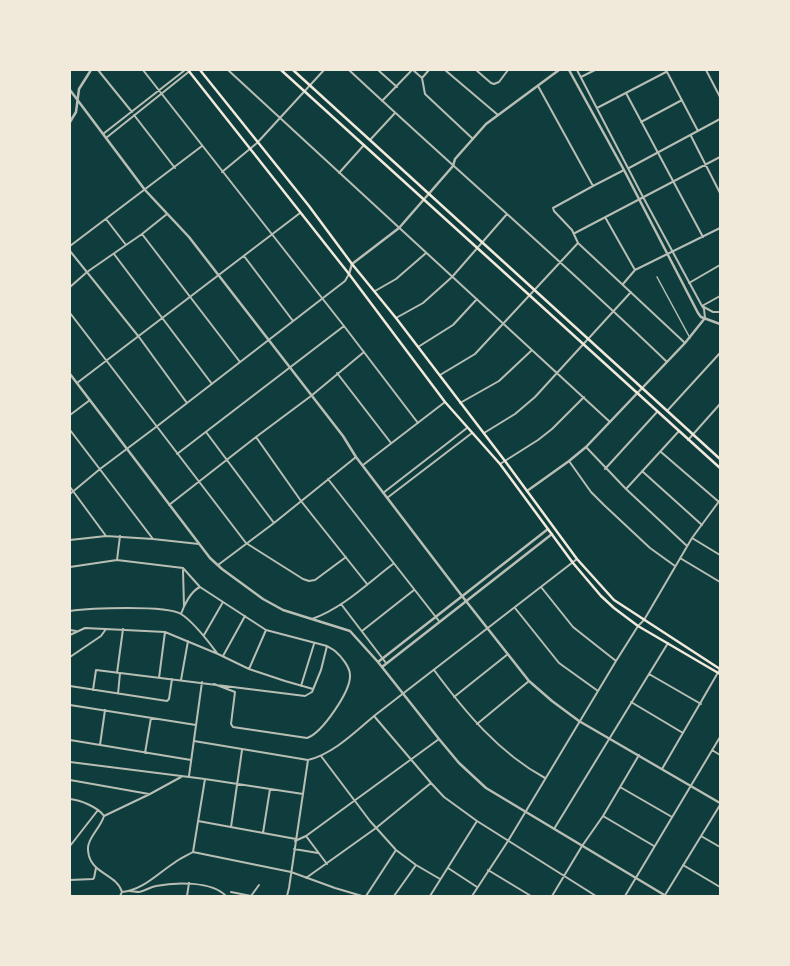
<!DOCTYPE html>
<html>
<head>
<meta charset="utf-8">
<style>
	body { margin:0 }
	#map { position:relative; width:790px; height:966px; overflow:hidden; background:#0f3d3e; font-family:"Work Sans",sans-serif }
	canvas { display:block }
	.frame { position:absolute; inset:0; border:71px solid #f1e9da; pointer-events:none }
</style>
</head>
<body>
<div id="map">
<canvas width="790" height="966"></canvas>
<div class="frame"></div>
</div>
<script>
const g = document.querySelector('canvas').getContext('2d');
g.lineJoin = 'round';
function strokePath(path, color, width, dash) {
  g.strokeStyle = color;
  g.lineWidth = width;
  g.lineCap = dash ? 'butt' : 'round';
  g.setLineDash(dash || []);
  g.stroke(path);
}
const pedestrian = new Path2D(`
	M657 277 690 338`);
const minor = new Path2D(`
	M98 70 132 112
	M143 70 344 326 418 423
	M228 70 610 422
	M349 70C454 168 563 262 667 362
	M378 70 397 87
	M413 70 422 78 425 94 473 139
	M445 70 498 115
	M476 70 491 83 494 84 499 82 508 70
	M577 70 643 197 702 306 704 309 705 318
	M666 70 698 131
	M706 70 720 97
	M581 77 595 70
	M422 78 429 70
	M538 86 593 186
	M626 93 703 237
	M382 101 412 70
	M597 108 666 72
	M134 115 175 168
	M641 122 682 100
	M103 134 185 70
	M691 136 720 193
	M106 138 191 70
	M370 140 395 113
	M629 168 720 119
	M624 170 593 186 553 208 554 211 572 230 578 243 685 343
	M222 172 257 143 324 70
	M339 173 364 145
	M605 217 635 270
	M106 219 126 245
	M575 233 720 157
	M142 234 240 362
	M70 246 202 146
	M70 251 139 337 187 403
	M114 254 212 384
	M244 256 293 321
	M689 283 720 265
	M623 284 635 270 720 228
	M70 287 87 272 142 234 167 214
	M375 291 396 279 426 253
	M720 296 702 306 713 312H720
	M70 313 246 543 303 579 309 581 315 580 346 557
	M396 318 423 303 452 277 507 214
	M418 347 453 325 477 299
	M337 373 391 443
	M440 375 475 354 578 243
	M77 383 300 213
	M460 403 499 381 532 350
	M667 411 720 353
	M70 415 90 400
	M70 430 153 539
	M206 432 274 523
	M484 433 515 414 535 397 631 292
	M256 437 301 501 367 584
	M688 440 720 404
	M586 447 626 489 687 546
	M661 452 719 502
	M177 454 344 326
	M569 461 591 492 604 505 650 548 675 566
	M500 464 538 440 552 429 584 397
	M363 465 445 402
	M605 469 657 412
	M642 471 702 525
	M328 479 439 621
	M70 487 106 536
	M626 489 679 431
	M383 493 467 428
	M70 494 100 469 156 427 345 281 349 274
	M387 498 472 433
	M169 505 256 437 311 396 364 352
	M692 538 720 555
	M70 540 106 536 153 539 199 544
	M680 558 720 582
	M117 560 120 536
	M218 565 274 523 356 457
	M70 567 117 560 183 568 200 587 266 630 327 646C330 648 333 649 335 651 341 656 350 667 350 675 351 691 322 733 307 738L233 727 231 724 235 692 214 684
	M183 570 184 606
	M541 587 573 627 616 661
	M341 604 386 663
	M515 608 559 663 598 691
	M70 611C89 608 167 605 181 614 194 622 208 641 217 653
	M181 614C184 605 191 591 200 587
	M312 619C343 608 368 583 393 564
	M70 630 76 631
	M362 631 414 590
	M70 635 85 628 165 632 218 654 249 669 285 681 313 689
	M204 635 223 602
	M223 656 245 616
	M70 657 101 636 106 629
	M249 669 266 630
	M434 670C465 712 499 753 545 778
	M117 673 123 629
	M649 674 701 704
	M159 678 165 632
	M181 680 188 641
	M70 686 167 701 169 699 172 679
	M301 686 314 644
	M93 690 96 670 305 696 312 692 321 670 327 646
	M118 694 120 673
	M454 697 508 654
	M631 702 683 733
	M70 705 196 725
	M374 716 431 783 444 797 477 821 596 896
	M477 724 529 681
	M70 740 191 760
	M194 741 308 760C333 754 355 732 374 716L577 559
	M100 745 105 710
	M712 750 720 755
	M145 753 151 718
	M321 756 370 821 396 850 416 865 440 879
	M70 762 205 779 303 794
	M662 769 720 669
	M189 776 202 682
	M70 780 149 794
	M620 787 672 817
	M70 799C80 800 98 807 104 816 101 826 92 834 89 843 87 848 88 852 89 856 94 874 117 875 122 892L120 896
	M104 816 150 794 181 777
	M603 816 654 846
	M198 821 296 839
	M231 827 242 750
	M554 829 668 643
	M263 833 270 789
	M306 836 327 864
	M701 836 720 847
	M295 841 306 836 439 739
	M70 846 98 810
	M294 849 318 853
	M193 852 291 872 335 888 362 896
	M193 852 205 779
	M683 865 720 887
	M448 868 477 887
	M488 870 531 896
	M306 878 376 828 431 783
	M70 880 93 879 94 878 96 868
	M129 891C132 891 136 892 139 892 145 891 150 887 156 886 175 882 212 881 226 896
	M122 892C143 890 157 874 174 863 179 859 186 856 193 852
	M231 892 251 896
	M70 895 71 896
	M665 895 720 805
	M187 896 189 883
	M251 896 259 885
	M287 896 289 888 308 760
	M366 896 396 850
	M394 896 416 865
	M430 896 477 821
	M472 896 508 841 616 661 638 626 644 620 692 538 720 500
	M552 896 582 846 603 816 639 755
	M625 896 720 737`);
const tertiary = new Path2D(`
	M569 70 624 170 698 313 701 317 720 324
	M70 90 145 190 189 237 343 436 356 457 462 596 529 681 552 701 579 721 720 803
	M70 122 76 112 79 89 91 70
	M349 274 352 264 399 228 453 166 455 159 486 124 559 70
	M70 374 210 558 222 569 263 599 283 610 350 631 378 662 439 739 459 763 486 788 666 896
	M527 491 569 461 586 447 685 343 705 318
	M378 662 548 529
	M382 667 552 534`);
const secondary = new Path2D(`
	M188 70 349 274 445 402 500 464 573 563 601 596 614 608 638 626 720 674
	M200 70 309 206 352 264 396 318 505 461 577 559 614 600 720 669
	M281 70 720 468
	M293 70 720 459`);
strokePath(pedestrian, '#b8beb3', 1.5);
strokePath(minor, '#b8beb3', 2);
strokePath(tertiary, '#b8beb3', 2.5);
strokePath(secondary, '#f1e9da', 2.5);
</script>
</body>
</html>
